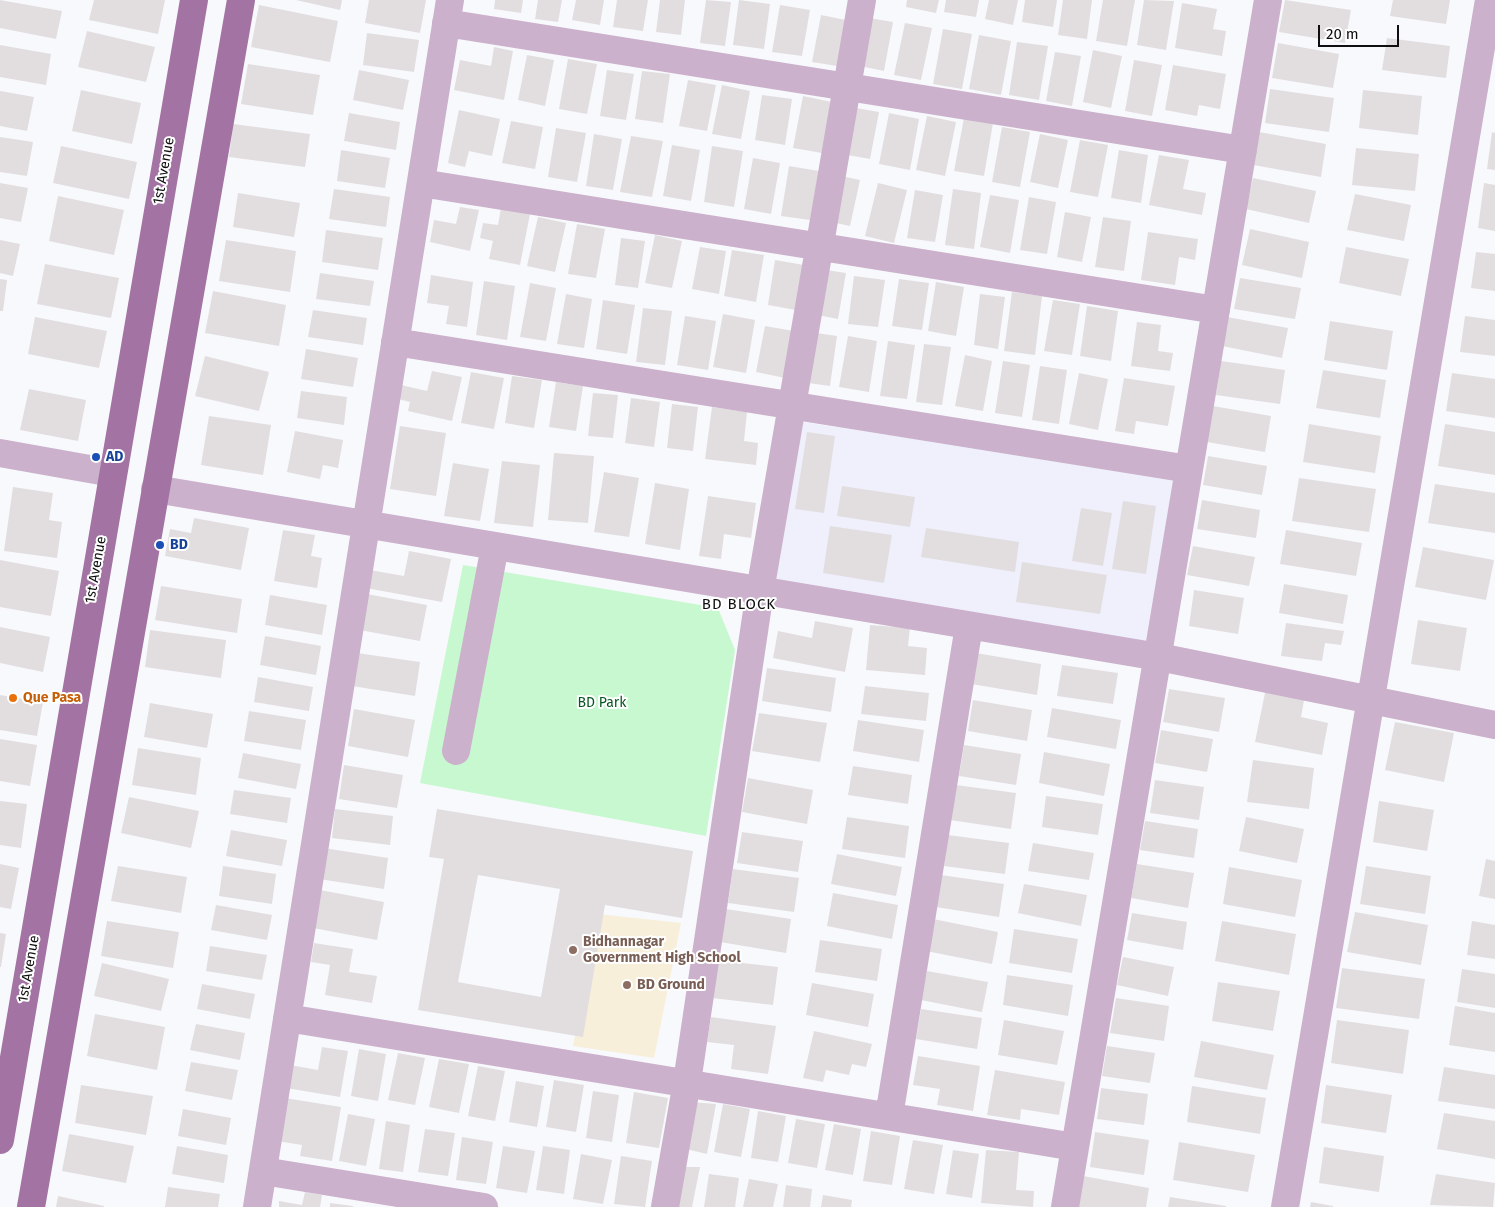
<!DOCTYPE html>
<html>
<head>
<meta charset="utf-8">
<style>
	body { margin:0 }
	#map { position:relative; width:1495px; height:1207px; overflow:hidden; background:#f8f9fd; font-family:"Fira Sans",sans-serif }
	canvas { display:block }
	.scale { position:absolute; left:1318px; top:25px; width:81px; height:22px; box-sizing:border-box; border:2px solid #0f0f10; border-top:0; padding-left:6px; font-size:15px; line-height:18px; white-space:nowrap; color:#0f0f10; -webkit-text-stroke:4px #fff; paint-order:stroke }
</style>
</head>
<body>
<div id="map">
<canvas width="1495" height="1207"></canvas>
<div class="scale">20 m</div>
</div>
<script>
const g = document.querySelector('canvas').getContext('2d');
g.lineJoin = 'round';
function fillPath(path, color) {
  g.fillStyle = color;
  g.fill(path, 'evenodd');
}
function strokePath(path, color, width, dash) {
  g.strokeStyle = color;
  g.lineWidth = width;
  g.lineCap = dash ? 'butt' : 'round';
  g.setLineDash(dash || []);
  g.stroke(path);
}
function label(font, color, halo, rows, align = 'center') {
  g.font = font + ' "Fira Sans",sans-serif';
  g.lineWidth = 4;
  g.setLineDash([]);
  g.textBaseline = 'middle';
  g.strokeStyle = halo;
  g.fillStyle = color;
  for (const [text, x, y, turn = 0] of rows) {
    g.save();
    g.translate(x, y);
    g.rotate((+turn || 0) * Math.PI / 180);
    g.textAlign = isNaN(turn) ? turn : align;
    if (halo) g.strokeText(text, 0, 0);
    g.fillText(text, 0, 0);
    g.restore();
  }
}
const built = new Path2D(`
	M802 422 1175 477 1145 644 771 581Z`);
const education = new Path2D(`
	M598 914 681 923 654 1058 573 1046Z`);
const green = new Path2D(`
	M463 565 718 608 735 650 706 836 420 783Z`);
const building = new Path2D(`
	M0 0 62 11 56 39 0 28Z
	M94 0H165L158 34 89 20Z
	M296 0H342L340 10Z
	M369 0H426L420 33 365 23Z
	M495 0H523L521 13 494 9Z
	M538 0H562L558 22 535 19Z
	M576 0H604L600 25 572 20Z
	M617 0H648L643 31 613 27Z
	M660 0H685L681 35 656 32Z
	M706 0 731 2 725 46 700 43Z
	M739 0 770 4 764 49 733 45Z
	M907 0H939L936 13 906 7Z
	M946 0H979L976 17 944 12Z
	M989 0H1018L1013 25 985 19Z
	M1025 0H1057L1053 27 1022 22Z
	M1063 0H1092L1087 39 1058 35Z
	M1103 0H1135L1127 46 1096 41Z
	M1144 0 1174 1 1166 50 1137 45Z
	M1285 0 1351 10 1345 43 1279 32Z
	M1393 0H1450L1446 24 1390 16Z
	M1182 3 1217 9 1213 29 1226 31 1222 56 1175 48Z
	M259 5 338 21 330 62 251 47Z
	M780 5 810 10 802 56 772 52Z
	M821 15 846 20 837 66 812 62Z
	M863 17 893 22 884 71 855 65Z
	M905 23 932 28 921 80 894 75Z
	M943 29 972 34 962 89 933 84Z
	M87 31 155 47 146 82 78 67Z
	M367 33 419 40 414 72 363 65Z
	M979 35 1011 41 1001 95 969 89Z
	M1387 38 1450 46 1446 78 1382 70Z
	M1017 42 1048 46 1039 100 1009 95Z
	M1278 43 1339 54 1333 88 1272 78Z
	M0 45 51 54 46 85 0 77Z
	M494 47 513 51 504 100 454 90 460 60 491 66Z
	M1093 50 1122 56 1111 108 1083 102Z
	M1055 52 1081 56 1072 106 1046 101Z
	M527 55 554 60 545 106 518 100Z
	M568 59 597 64 587 114 559 109Z
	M1134 60 1162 65 1152 116 1125 111Z
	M248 64 320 75 313 115 241 104Z
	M1173 65 1226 74 1220 109 1199 105 1197 116 1165 110Z
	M359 70 409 80 403 110 353 100Z
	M607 70 634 74 626 120 600 116Z
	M642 71 670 74 663 123 635 119Z
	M688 80 716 85 707 131 679 126Z
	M722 85 750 91 741 139 712 134Z
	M1270 89 1334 98 1329 132 1265 123Z
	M81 90 141 103 132 144 72 131Z
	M1363 90 1422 96 1418 135 1359 128Z
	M0 91 34 97 27 131 0 126Z
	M762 95 792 99 785 145 755 140Z
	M803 96 832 102 822 153 793 148Z
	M850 107 879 112 870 159 842 154Z
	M459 110 500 119 492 156 469 151 465 167 448 163Z
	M349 113 400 122 396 150 344 141Z
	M889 113 919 119 910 170 879 164Z
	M927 116 956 122 945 176 916 170Z
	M964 118 993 123 984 176 954 171Z
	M511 121 543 127 535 169 502 163Z
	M233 124 310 134 305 167 229 157Z
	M1002 127 1030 132 1020 187 992 182Z
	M556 128 586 133 577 182 548 177Z
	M1259 132 1326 144 1321 177 1253 165Z
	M1492 132 1495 133V170L1487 169Z
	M594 134 622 139 613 190 586 186Z
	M1040 134 1068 140 1058 188 1030 182Z
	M631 136 663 141 652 197 620 192Z
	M0 137 33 142 27 176 0 172Z
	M1080 140 1108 145 1098 197 1070 192Z
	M672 145 700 150 691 201 663 196Z
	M61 146 137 162 129 199 53 183Z
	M712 146 743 151 734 207 704 202Z
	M1356 148 1419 154 1415 191 1352 185Z
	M341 150 390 158 385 188 337 181Z
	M1119 150 1148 155 1141 203 1111 198Z
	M1159 155 1189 160 1183 189 1206 193 1202 215 1149 205Z
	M753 158 780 163 771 214 744 209Z
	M789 166 819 171 810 220 781 216Z
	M837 175 860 180 850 226 827 221Z
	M1253 178 1316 191 1309 223 1246 209Z
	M0 183 28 188 21 222 0 218Z
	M878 183 907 190 894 243 865 236Z
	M1484 183 1495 185V231L1478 228Z
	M334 189 390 197 386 227 329 219Z
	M953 189 981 193 974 249 945 245Z
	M915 190 943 195 935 242 907 238Z
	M238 193 300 203 294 237 233 227Z
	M1355 194 1411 205 1404 241 1347 230Z
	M990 195 1019 200 1010 253 980 247Z
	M58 196 124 210 114 255 49 241Z
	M1029 197 1056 202 1047 254 1020 250Z
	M460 207 479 210 470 251 430 242 434 220 456 224Z
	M501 208 530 214 520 265 489 259 493 241 480 238 483 223 498 225Z
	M1065 212 1091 217 1082 262 1057 257Z
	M538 217 566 223 555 272 527 266Z
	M1103 217 1131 221 1124 271 1095 267Z
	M577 224 605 229 596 278 568 274Z
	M1250 229 1309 242 1302 278 1242 265Z
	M326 230 383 238 378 270 322 262Z
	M1148 232 1198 239 1195 260 1179 257 1175 285 1141 280Z
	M655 235 682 241 672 288 645 283Z
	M621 238 645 241 638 288 615 285Z
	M0 240 20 244 13 276 0 273Z
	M226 240 296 251 290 292 219 281Z
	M700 247 726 251 719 294 692 289Z
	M1346 247 1409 259 1401 296 1339 283Z
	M732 250 764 255 756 302 724 296Z
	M1476 252 1495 254V291L1471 288Z
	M775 260 804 265 796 310 768 305Z
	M45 264 119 278 111 318 37 304Z
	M820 269 846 273 838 319 812 314Z
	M320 273 374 281 370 306 316 299Z
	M431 275 473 282 467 327 446 324 449 306 427 303Z
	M854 276 885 280 878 327 848 324Z
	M1240 278 1301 288 1295 319 1234 309Z
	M0 279 7 280 3 311H0Z
	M899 279 929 283 922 330 892 326Z
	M484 281 515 286 507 340 476 335Z
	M936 282 964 287 956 336 928 331Z
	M530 283 556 288 546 341 520 337Z
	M213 291 286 305 279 346 205 333Z
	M1012 292 1042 296 1035 355 1004 351Z
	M566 294 592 299 584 348 557 344Z
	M980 294 1005 297 998 349 974 345Z
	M603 300 635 305 627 354 596 349Z
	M1053 300 1080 304 1072 355 1044 351Z
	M1087 306 1118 311 1111 361 1080 356Z
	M643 308 672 311 665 365 636 362Z
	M313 310 367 318 363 345 308 337Z
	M723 314 755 320 746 373 713 367Z
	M685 316 716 321 708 370 677 365Z
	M1465 316 1495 320V356L1460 352Z
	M35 317 107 331 99 368 28 354Z
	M1227 317 1288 328 1282 358 1222 346Z
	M1330 321 1393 331 1387 370 1324 360Z
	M1137 322 1161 325 1158 351 1173 353 1170 371 1131 366Z
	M765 326 794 331 785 378 756 372Z
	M809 332 837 336 830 386 801 382Z
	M848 336 877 341 869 392 839 387Z
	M888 341 915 345 907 399 880 396Z
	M924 344 951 347 942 405 916 402Z
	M306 349 358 358 353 387 301 379Z
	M965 355 992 361 983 411 955 406Z
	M205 356 269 372 259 411 195 396Z
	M1003 361 1030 365 1022 417 995 413Z
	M1221 361 1285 370 1280 404 1216 395Z
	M1040 366 1067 370 1059 424 1032 420Z
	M1323 370 1386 380 1380 418 1316 408Z
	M432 371 462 377 452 421 408 411 410 402 398 399 401 385 427 391Z
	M471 372 504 378 494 429 461 423Z
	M1079 373 1108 379 1098 430 1069 424Z
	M1452 373 1495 379V418L1446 411Z
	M512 376 542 380 534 428 505 423Z
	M1124 378 1175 386 1168 426 1136 421 1134 434 1115 431Z
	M556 382 583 386 576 431 549 427Z
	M29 389 86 400 78 441 20 430Z
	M301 391 347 397 344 425 297 418Z
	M593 393 618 395 613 438 588 436Z
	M631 398 660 402 654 447 625 443Z
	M672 404 698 407 693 451 667 448Z
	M1213 406 1271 416 1265 452 1207 442Z
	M712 407 747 412 744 441 758 443 756 465 705 459Z
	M209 416 271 425 263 475 201 465Z
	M1309 424 1381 436 1375 473 1303 462Z
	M1445 424 1495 432V475L1438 466Z
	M400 426 446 433 436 496 390 489Z
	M295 431 343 440 338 468 323 465 320 479 287 472Z
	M807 432 835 436 824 513 795 509Z
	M554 453 594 456 588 523 548 520Z
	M1208 456 1267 466 1262 495 1203 485Z
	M502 461 540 465 533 527 494 523Z
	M453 463 489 469 480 521 444 516Z
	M604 472 639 478 629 537 594 532Z
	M1299 478 1376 489 1369 532 1292 521Z
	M655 483 689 489 680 550 645 544Z
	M1435 484 1495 493V533L1428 523Z
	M842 486 915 497 910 527 837 516Z
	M13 487 53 493 49 520 62 522 57 558 4 551Z
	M708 496 756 503 751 538 724 534 721 559 699 556Z
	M1202 500 1260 510 1256 538 1197 529Z
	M1123 501 1156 506 1146 574 1112 569Z
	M1081 508 1112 513 1103 566 1072 561Z
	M194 518 249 528 241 570 165 556 170 529 191 533Z
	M830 526 892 535 884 583 823 573Z
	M926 528 1019 542 1015 572 921 557Z
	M283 530 315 535 311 556 322 558 317 588 274 581Z
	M1286 530 1362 543 1356 576 1280 564Z
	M1193 546 1255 557 1249 586 1187 575Z
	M1423 547 1494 560 1486 600 1415 587Z
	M409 551 451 559 442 602 366 588 370 570 404 576Z
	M0 560 59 571 51 616 0 607Z
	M1022 562 1107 575 1100 614 1016 602Z
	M1284 584 1348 595 1343 624 1279 613Z
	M161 586 242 599 237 633 155 620Z
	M1194 590 1244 598 1238 634 1189 626Z
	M361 593 427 605 420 641 354 629Z
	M270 595 327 605 322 635 265 625Z
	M1418 620 1467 628 1460 671 1411 664Z
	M815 621 853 628 845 672 773 658 778 631 812 638Z
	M1286 623 1344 631 1341 645 1325 643 1322 661 1281 656Z
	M870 625 910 628 908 646 927 648 925 675 866 670Z
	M0 627 50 637 43 672 0 663Z
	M150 630 226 640 221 678 145 667Z
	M265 636 321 646 316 675 260 665Z
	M357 653 420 662 415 696 352 686Z
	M976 653 1041 664 1037 695 971 684Z
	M1062 665 1118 673 1113 704 1057 696Z
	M767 668 836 678 831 712 762 701Z
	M258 677 313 687 309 711 254 702Z
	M865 686 929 693 926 721 861 714Z
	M1266 688 1305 695 1301 717 1328 723 1322 755 1255 742Z
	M1169 689 1225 698 1219 732 1163 722Z
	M0 695 43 702 37 736 0 730Z
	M973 700 1032 710 1027 741 968 731Z
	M150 703 213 714 207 748 144 737Z
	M1052 708 1121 720 1116 749 1047 737Z
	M354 709 415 720 408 757 348 746Z
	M249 711 306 720 301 750 244 741Z
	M759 713 827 723 820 762 752 751Z
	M858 720 924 730 919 762 853 751Z
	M1395 722 1454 733 1444 782 1385 770Z
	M1161 730 1213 739 1207 772 1155 763Z
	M0 739 37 745 30 786 0 781Z
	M964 745 1021 754 1016 785 959 776Z
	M138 748 201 758 196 795 132 785Z
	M1044 752 1110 764 1104 796 1039 783Z
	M243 753 301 764 296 789 238 778Z
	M1253 760 1314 768 1309 809 1247 802Z
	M344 765 403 775 397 808 339 799Z
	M853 766 912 775 908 804 848 795Z
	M748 778 813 790 807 824 742 812Z
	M1155 780 1204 787 1199 820 1150 813Z
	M956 785 1016 793 1011 829 950 820Z
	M234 790 291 798 287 823 230 814Z
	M1046 796 1103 804 1098 835 1042 827Z
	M129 797 199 811 191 848 121 833Z
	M0 801 27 804 21 848 0 845Z
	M1379 801 1434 810 1427 851 1373 842Z
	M335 809 393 816 390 845 332 838Z
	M437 809 693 851 682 918 605 905 583 1037 418 1010 444 859 429 857ZM478 875 560 889 541 997 458 982Z
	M847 817 909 826 905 858 842 849Z
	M1246 817 1304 829 1297 863 1239 851Z
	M1145 821 1198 829 1194 858 1140 850Z
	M231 830 287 840 282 866 226 856Z
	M742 832 803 841 798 872 737 863Z
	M948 835 1009 843 1005 874 944 866Z
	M1033 843 1094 853 1089 880 1028 871Z
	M324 848 388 858 384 889 319 879Z
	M837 854 902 867 896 896 831 884Z
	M1486 859 1495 861V899L1479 896Z
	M0 864 19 868 11 909 0 907Z
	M1137 864 1194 873 1188 908 1131 898Z
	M118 866 187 877 181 913 111 901Z
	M223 866 276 874 272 904 219 896Z
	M1366 866 1431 876 1425 914 1360 904Z
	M1229 867 1302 880 1295 917 1223 904Z
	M733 869 799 878 794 912 728 903Z
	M941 875 1004 884 999 917 936 907Z
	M1024 884 1087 895 1081 926 1018 913Z
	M320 890 384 902 377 940 313 928Z
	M833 893 898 905 892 939 827 926Z
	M216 905 272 915 267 940 211 930Z
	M726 909 791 919 786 953 720 942Z
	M1355 912 1428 925 1421 965 1347 952Z
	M1132 913 1187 922 1183 950 1127 940Z
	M933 919 998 932 992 964 926 951Z
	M107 921 179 932 173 968 101 956Z
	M1222 921 1296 934 1289 975 1215 961Z
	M1472 921 1495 925V959L1467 955Z
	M1014 929 1078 939 1072 973 1009 963Z
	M0 933 6 934 1 967H0Z
	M820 940 882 949 877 981 815 972Z
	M314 943 353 949 349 972 377 976 372 1003 325 995 330 965 311 962Z
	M210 946 267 955 262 980 206 971Z
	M1123 957 1174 967 1168 996 1117 985Z
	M716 960 778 967 773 1005 712 998Z
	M102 963 169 979 161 1011 94 996Z
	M1342 968 1425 979 1419 1019 1336 1008Z
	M1462 969 1495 974V1008L1457 1002Z
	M927 971 988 982 982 1012 921 1000Z
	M1007 975 1073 985 1068 1016 1003 1005Z
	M1218 982 1280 991 1273 1031 1212 1021Z
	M812 983 874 994 868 1027 806 1015Z
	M202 984 255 994 250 1019 197 1009Z
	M1116 998 1169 1006 1164 1041 1110 1033Z
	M1455 1006 1495 1013V1052L1449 1045Z
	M921 1009 982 1018 977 1049 916 1039Z
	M95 1014 165 1027 157 1070 87 1056Z
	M711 1017 776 1026 768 1074 731 1069 734 1045 707 1042Z
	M1004 1020 1064 1031 1057 1065 998 1055Z
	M1337 1020 1409 1030 1403 1074 1331 1063Z
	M196 1024 245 1033 240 1060 190 1050Z
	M814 1031 872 1044 866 1067 852 1064 849 1075 826 1070 823 1082 803 1078Z
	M1201 1041 1274 1055 1267 1090 1194 1077Z
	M1107 1046 1155 1053 1150 1083 1102 1076Z
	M322 1047 348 1051 340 1097 286 1088 290 1065 318 1070Z
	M359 1049 386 1054 378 1101 351 1096Z
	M398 1053 425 1058 415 1105 388 1100Z
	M918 1056 980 1066 973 1111 937 1105 940 1089 913 1085Z
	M439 1059 469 1064 459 1113 429 1107Z
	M191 1062 238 1070 232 1100 185 1091Z
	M478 1066 505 1071 495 1121 468 1116Z
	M1444 1067 1495 1075V1109L1438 1101Z
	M995 1070 1065 1082 1059 1115 1021 1109 1020 1120 987 1115Z
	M554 1080 584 1085 576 1132 546 1127Z
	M516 1081 544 1086 537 1127 509 1122Z
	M81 1085 153 1096 146 1135 75 1123Z
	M1326 1085 1392 1095 1386 1133 1321 1123Z
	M1192 1086 1266 1098 1260 1134 1187 1122Z
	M1101 1088 1148 1094 1144 1125 1097 1119Z
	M593 1091 619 1095 612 1142 586 1138Z
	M634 1092 668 1098 659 1148 626 1143Z
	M285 1098 341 1107 332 1161 300 1156 302 1145 277 1141Z
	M691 1102 716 1104 707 1154 682 1148Z
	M723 1104 750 1109 741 1157 714 1152Z
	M183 1109 231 1118 226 1145 178 1136Z
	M758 1111 786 1116 778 1162 751 1158Z
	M1444 1113 1495 1121V1159L1437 1149Z
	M348 1114 375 1119 366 1166 339 1161Z
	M796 1119 825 1124 817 1168 788 1163Z
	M386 1121 410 1125 403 1172 379 1169Z
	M834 1124 861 1129 853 1175 825 1170Z
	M425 1129 455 1133 448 1176 418 1172Z
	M871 1131 900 1136 892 1185 863 1181Z
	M1095 1132 1149 1140 1144 1175 1090 1167Z
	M69 1134 134 1146 126 1183 62 1171Z
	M462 1137 493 1142 486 1184 456 1180Z
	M913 1140 943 1145 934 1194 904 1189Z
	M1179 1142 1255 1155 1248 1192 1173 1180Z
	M177 1146 228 1155 224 1183 172 1174Z
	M503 1146 535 1151 527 1193 496 1188Z
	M543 1146 570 1150 564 1194 536 1190Z
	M1324 1147 1384 1156 1379 1192 1319 1183Z
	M953 1150 979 1154 972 1198 946 1194Z
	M986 1150 1019 1152 1016 1190 1034 1191 1033 1207 981 1203Z
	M581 1154 612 1160 603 1204 573 1199Z
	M621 1156 652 1161 645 1207 614 1204Z
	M683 1167H700L692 1207H672Z
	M709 1174 739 1178 735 1207H704Z
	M1436 1174 1495 1183 1493 1207 1430 1205Z
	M1083 1176 1149 1188 1146 1207H1078Z
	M749 1179 778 1184 773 1207H743Z
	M786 1185 812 1189 810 1207H783Z
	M168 1187 220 1194 218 1207H165Z
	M305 1192 322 1195 320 1207H279V1201L302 1205Z
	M823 1195 852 1200 851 1207H821Z
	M58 1196 104 1206V1207H56Z
	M1170 1197 1226 1206V1207H1168Z
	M1311 1202 1333 1206V1207H1310Z
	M330 1203 353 1206V1207H330Z`);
const minor = new Path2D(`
	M446 23 1243 150
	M421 183 1216 310
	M395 342 1189 469
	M0 453 112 473
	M155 489 1159 657 1495 725
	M456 751 495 546
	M287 1018 1075 1147
	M889 1116 969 626
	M263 1171 484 1207
	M257 1207 450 0
	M665 1207 687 1082 760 591 862 0
	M1065 1207 1268 0
	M1285 1207 1489 0`);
const major = new Path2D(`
	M0 1140 194 0
	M31 1207 241 0`);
const markers = [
	[96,457,5,"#1a4fb4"],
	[160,545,5,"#1a4fb4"],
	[13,698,5,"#e8710a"],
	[573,950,5,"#8d6e63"],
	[627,985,5,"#8d6e63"]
];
const streetNames = [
	["1st Avenue",164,171,-80],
	["1st Avenue",96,570,-80],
	["1st Avenue",29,969,-80]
];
const transitNames = [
	["AD",106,457],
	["BD",170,545]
];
const foodNames = [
	["Que Pasa",23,698]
];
const parkNames = [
	["BD Park",602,703]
];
const educationNames = [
	["Bidhannagar",583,942],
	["Government High School",583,958],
	["BD Ground",637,985]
];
const neighbourhoodNames = [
	["BD BLOCK",739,605]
];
fillPath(built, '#eff0fc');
fillPath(education, '#f7efd9');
fillPath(green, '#c8f8cf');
fillPath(building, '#e2dee0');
strokePath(minor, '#cbb1cc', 28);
strokePath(major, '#a373a4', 28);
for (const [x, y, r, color] of markers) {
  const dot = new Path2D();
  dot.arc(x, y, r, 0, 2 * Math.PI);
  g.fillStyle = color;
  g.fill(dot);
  strokePath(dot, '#fff', 2);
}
label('14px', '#0f0f10', '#fff', streetNames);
label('bold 14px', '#164399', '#fff', transitNames, 'left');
label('bold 14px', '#c56008', '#fff', foodNames, 'left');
label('14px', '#085723', '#fff', parkNames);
label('bold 14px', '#785e54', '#fff', educationNames, 'left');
g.letterSpacing = '1px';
label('15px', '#0f0f10', '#fff', neighbourhoodNames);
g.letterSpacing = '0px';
</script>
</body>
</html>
